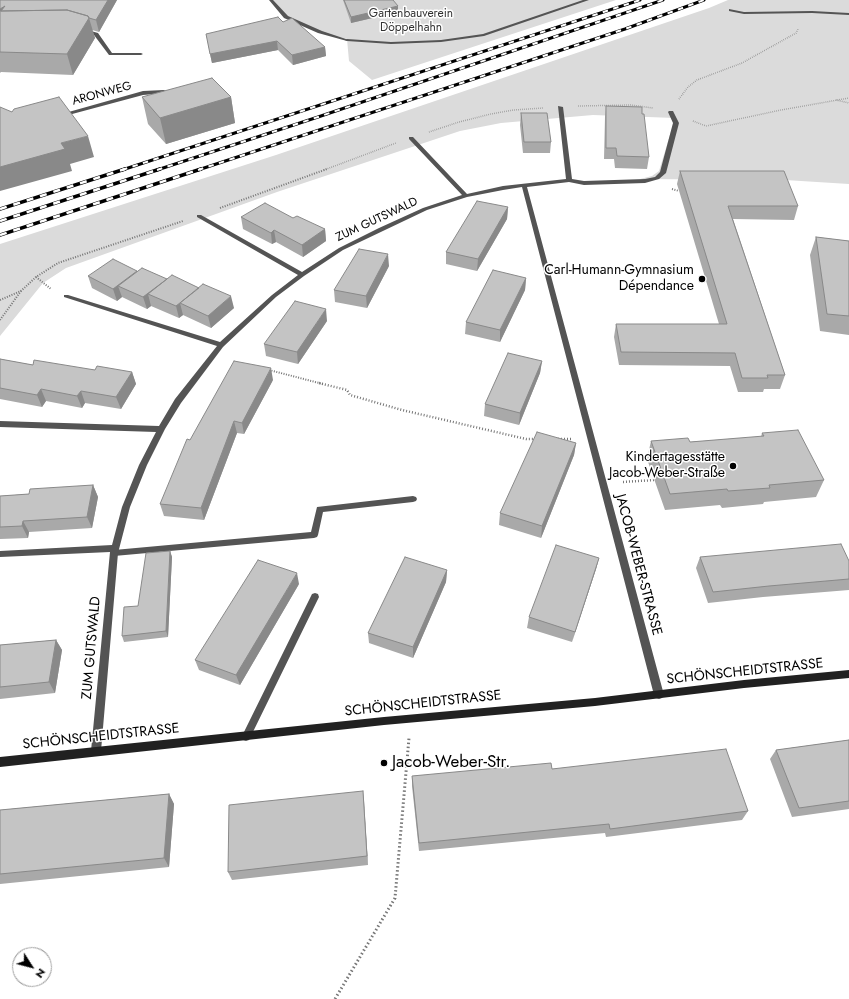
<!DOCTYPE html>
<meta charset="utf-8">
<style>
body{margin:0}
#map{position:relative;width:849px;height:999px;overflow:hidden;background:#fff;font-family:Jost,sans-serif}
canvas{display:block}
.north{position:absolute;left:12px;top:947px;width:40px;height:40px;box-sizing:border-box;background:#fff;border:1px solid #999;border-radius:50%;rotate:126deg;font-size:11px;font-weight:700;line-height:16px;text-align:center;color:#000}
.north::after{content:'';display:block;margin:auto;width:14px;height:18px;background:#000;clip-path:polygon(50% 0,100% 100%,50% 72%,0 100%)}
</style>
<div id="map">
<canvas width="849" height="999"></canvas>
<div class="north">N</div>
</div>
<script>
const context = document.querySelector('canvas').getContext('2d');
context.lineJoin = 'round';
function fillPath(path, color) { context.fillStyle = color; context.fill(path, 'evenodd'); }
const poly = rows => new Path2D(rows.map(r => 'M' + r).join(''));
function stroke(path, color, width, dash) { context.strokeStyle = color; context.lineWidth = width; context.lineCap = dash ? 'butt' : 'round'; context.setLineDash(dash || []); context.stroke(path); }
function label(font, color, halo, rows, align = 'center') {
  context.font = font + ' Jost,sans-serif'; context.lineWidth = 3; context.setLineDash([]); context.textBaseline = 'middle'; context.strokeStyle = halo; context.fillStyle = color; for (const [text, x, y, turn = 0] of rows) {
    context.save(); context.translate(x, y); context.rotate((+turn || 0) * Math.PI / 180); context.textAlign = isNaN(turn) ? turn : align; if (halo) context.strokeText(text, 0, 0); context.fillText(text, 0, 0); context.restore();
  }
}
fillPath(poly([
 [271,0,616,0,372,80,349,61,347,39,320,32,287,17],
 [728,0,849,0,849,184,785,180,640,179,652,176,659,171,676,115,675,118,593,115,501,123,460,131,277,192,66,268,43,283,0,336,0,244,276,155,709,8]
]), '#dbdbdb');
stroke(poly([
 [679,99,688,87,697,80,742,63,796,33,798,29],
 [836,100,849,103],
 [578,106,630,105,653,108],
 [693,121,706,126,781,110,849,98],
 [429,132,459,122,491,114,513,110,543,108],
 [324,170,396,143]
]), '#767676', 1.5, [0.5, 1.5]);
stroke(poly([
 [672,189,679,191],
 [220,208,327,169],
 [36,277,51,289],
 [0,300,21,291,36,277,58,263,183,221],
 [0,320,21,291],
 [269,370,323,384]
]), '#767676', 2, [1, 1.5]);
stroke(poly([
 [319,383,347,390,350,395,402,410,526,439,537,439],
 [558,439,571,439],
 [623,482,654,480]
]), '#767676', 2.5, [1, 2]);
stroke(poly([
 [335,999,395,898,409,738]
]), '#767676', 3, [1.5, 2.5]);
fillPath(poly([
 [583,0,589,0,484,36,441,42,391,44,347,41,345,40,347,39,391,42,441,40,483,34,583,0],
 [729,9,744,12,812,11,849,13,849,15,812,13,744,14,729,11,729,9],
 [84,29,98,33,112,53,141,53,143,54,141,55,109,55,94,35,82,31,82,30,84,29],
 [413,496,416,497,417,499,416,501,413,502,323,512,318,535,317,537,314,538,114,556,111,555,110,553,111,551,114,550,311,532,317,507,413,496],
 [315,593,318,594,319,597,249,740,246,741,243,740,241,737,243,734,312,594,315,593]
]), '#545454');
fillPath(poly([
 [269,0,273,0,288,16,322,31,349,40,347,41,318,33,284,18,269,0],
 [164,90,166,91,166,93,143,95,61,117,58,115,143,91,164,90],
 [558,106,563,107,572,179,584,181,645,179,655,177,660,172,673,123,668,112,669,111,673,111,679,123,666,173,659,179,645,183,584,185,569,182,527,187,664,695,662,698,659,699,656,698,654,695,522,187,503,190,467,197,427,210,343,250,304,276,276,297,223,347,181,403,165,429,147,465,130,507,118,553,101,751,99,754,96,756,93,754,91,751,110,552,0,557,0,551,112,545,122,507,139,465,156,432,0,427,0,421,159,426,175,399,217,346,64,297,64,295,68,295,220,342,272,295,298,275,197,217,197,215,201,215,302,272,339,248,379,228,423,208,462,195,409,139,409,137,413,137,467,194,503,186,566,179,558,106]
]), '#545454');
fillPath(poly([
 [849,670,849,678,744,688,595,706,384,725,0,767,0,757,384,717,595,698,744,680,849,670]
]), '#212121');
const railFar1 = poly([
 [122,170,640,0],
 [157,170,318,117,663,0],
 [198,170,625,29,704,0]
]);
const rail = poly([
 [0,209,125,169],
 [0,221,160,169],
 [0,235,201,169]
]);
stroke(railFar1, '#000', 3);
stroke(rail, '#000', 3.5);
stroke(railFar1, '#fff', 2, [5.5]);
stroke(rail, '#fff', 2.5, [7]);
fillPath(poly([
 [0,0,117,0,99,32,92,30,95,38,73,75,1,72,0,73],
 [343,0,393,0,398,12,351,23],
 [283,22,325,47,326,56,293,65,278,50,212,63,206,34],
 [142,97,231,97,235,123,166,144,148,124],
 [606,106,642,114,649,157,647,169,615,168,614,159,604,159,605,117],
 [521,113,551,142,550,153,523,153,520,125],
 [680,171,798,206,794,220,733,219,785,375,780,389,764,389,763,392,738,392,730,366,619,365,614,337,616,324,719,324,677,184],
 [508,207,507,219,477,271,446,264,446,252],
 [241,217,293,218,325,229,326,241,303,257,276,242,272,244,243,229],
 [816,237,849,241,849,335,820,331,810,255],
 [389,266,367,308,335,302,334,290],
 [137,271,234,308,211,328,183,315,179,318,151,306,147,309,122,297,117,301,92,288,88,276],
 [526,278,525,290,500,342,465,334,466,322],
 [327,321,298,364,266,356,264,344],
 [0,359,33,365,95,370,132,372,136,384,121,409,85,403,82,408,46,401,42,407,0,399],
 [542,361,540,373,519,425,484,416,485,404],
 [273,380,244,434,237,433,204,520,164,516,160,504,190,440],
 [762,433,824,480,816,497,764,502,763,504,722,508,720,505,665,510,647,459,651,441,690,442,761,437],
 [576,443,574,455,541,538,499,525,500,513],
 [93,485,98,497,92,528,29,532,28,538,0,539,0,496,29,494],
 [170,551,172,557,168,637,124,642,122,636,138,606],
 [700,557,849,561,849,590,763,597,708,603,696,568],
 [599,558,596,569,572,642,527,628,529,617],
 [447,570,446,582,413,658,369,643,368,633],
 [299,584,240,685,199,670,195,660],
 [56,640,62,650,55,693,0,699,0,645],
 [849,740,849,809,792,817,770,759,776,750],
 [552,769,748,811,742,820,606,837,605,833,419,851,412,786,412,776],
 [363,791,368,865,232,880,228,872],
 [169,794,174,804,169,867,0,884,0,810]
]), '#a9a9a9');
fillPath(poly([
 [108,0,117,0,99,32,96,20],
 [5,6,0,15,0,9],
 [398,6,398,12,351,23,351,17],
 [89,18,95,38,73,75,67,54],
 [277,41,278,50,212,63,210,54],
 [325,47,326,56,293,65,292,55],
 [231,97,235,123,166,144,160,118],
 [88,136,94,157,70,164,72,171,0,191,0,167,61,143],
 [508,207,507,219,477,271,478,259],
 [325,229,326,241,303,257,302,245],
 [274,230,276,242,272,244,271,233],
 [388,254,389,266,367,308,366,296],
 [137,271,118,286,122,297,117,301,113,289],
 [526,278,525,290,500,342,500,330],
 [167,279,148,294,151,306,147,309,143,297],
 [231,296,234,308,211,328,208,316],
 [180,303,183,315,179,318,176,306],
 [326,309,327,321,298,364,297,352],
 [542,361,540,373,519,425,520,413],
 [271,368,273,380,244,434,242,423],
 [132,372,136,384,121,409,116,397],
 [41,389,46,401,42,407,37,395],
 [81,391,85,403,82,408,77,396],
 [234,421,237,433,204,520,201,508],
 [576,443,574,455,541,538,542,526],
 [93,485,98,497,92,528,87,517],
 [23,521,29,532,28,538,22,526],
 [170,551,172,557,168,637,166,631],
 [599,558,596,569,572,642,575,632],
 [447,570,446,582,413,658,413,647],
 [297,573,299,584,240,685,236,675],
 [56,640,62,650,55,693,49,682],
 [363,791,364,801,368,865,367,856],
 [169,794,174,804,169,867,164,858]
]), '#898989');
const building = poly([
 [0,0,108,0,96,20,89,18,88,16,67,10,1,11,5,6,0,9,0,0],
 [344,0,393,0,398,6,351,17,344,0],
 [67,10,88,16,89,18,67,54,0,52,0,11,67,10],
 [278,17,283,22,292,18,325,47,292,55,277,41,210,54,206,34,278,17],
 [212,78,231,97,160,118,142,97,212,78],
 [59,97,88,136,61,143,65,149,0,167,0,107,12,112,14,109,59,97],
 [606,106,642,107,642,114,644,114,649,157,617,156,616,148,606,148,606,106],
 [521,113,547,113,551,142,524,142,521,113],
 [680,171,784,171,798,206,728,206,785,375,767,375,768,378,742,378,735,353,621,352,616,324,727,324,680,171],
 [477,201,508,207,478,259,446,252,477,201],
 [265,203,293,218,297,216,325,229,302,245,274,230,271,233,241,217,265,203],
 [816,237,849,241,849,316,827,314,816,237],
 [359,249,388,254,366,296,334,290,359,249],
 [113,259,137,271,113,289,88,276,113,259],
 [142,268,167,279,143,297,118,286,142,268],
 [493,270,526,278,500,330,466,322,493,270],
 [172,275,199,288,176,306,148,294,172,275],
 [203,284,231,296,208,316,180,303,203,284],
 [295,301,326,309,297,352,264,344,295,301],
 [508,353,542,361,520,413,485,404,508,353],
 [0,359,33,365,34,360,95,370,97,366,132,372,116,397,81,391,77,396,41,389,37,395,0,388,0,359],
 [234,361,271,368,242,423,234,421,201,508,160,504,187,439,190,440,234,361],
 [798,430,824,480,769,485,770,488,728,491,727,489,670,494,651,441,688,438,690,442,764,436,762,433,798,430],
 [537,432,576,443,542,526,500,513,537,432],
 [93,485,87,517,23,521,22,526,0,527,0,496,29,494,30,489,93,485],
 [841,544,849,561,849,579,769,586,713,592,700,557,841,544],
 [556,545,599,558,575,632,529,617,556,545],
 [170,551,166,631,122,636,124,607,138,606,146,553,170,551],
 [405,557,447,570,413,647,368,633,405,557],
 [258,560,297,573,236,675,195,660,258,560],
 [56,640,49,682,0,687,0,645,56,640],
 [849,740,849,801,799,808,776,750,849,740],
 [726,749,748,811,610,829,609,824,419,843,412,776,551,763,552,769,726,749],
 [363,791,367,856,228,872,229,805,363,791],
 [169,794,164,858,0,874,0,810,169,794]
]);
fillPath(building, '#c4c4c4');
stroke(building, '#898989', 1);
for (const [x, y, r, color] of [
 [702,279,4,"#000"],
 [733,466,4,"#000"],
 [384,763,4,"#000"]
]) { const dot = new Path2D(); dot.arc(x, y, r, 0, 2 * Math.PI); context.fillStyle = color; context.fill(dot); stroke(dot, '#fff', 1.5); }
label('12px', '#323232', '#fff', [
 ["Gartenbauverein",411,14],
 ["Döppelhahn",411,28]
]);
label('12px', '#000', '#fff', [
 ["ARONWEG",102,94,-15],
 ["ZUM GUTSWALD",377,220,-25]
]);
label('14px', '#000', '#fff', [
 ["Carl-Humann-Gymnasium",694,271],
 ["Dépendance",694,287],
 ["Kindertagesstätte",725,458],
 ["Jacob-Weber-Straße",725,474]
], 'right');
label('14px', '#000', '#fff', [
 ["JACOB-WEBER-STRASSE",638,565,75],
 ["ZUM GUTSWALD",92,648,-85],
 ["SCHÖNSCHEIDTSTRASSE",745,672,-6],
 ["SCHÖNSCHEIDTSTRASSE",423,704,-6],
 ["SCHÖNSCHEIDTSTRASSE",101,737,-6]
]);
label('17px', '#000', '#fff', [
 ["Jacob-Weber-Str.",392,763]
], 'left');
</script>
